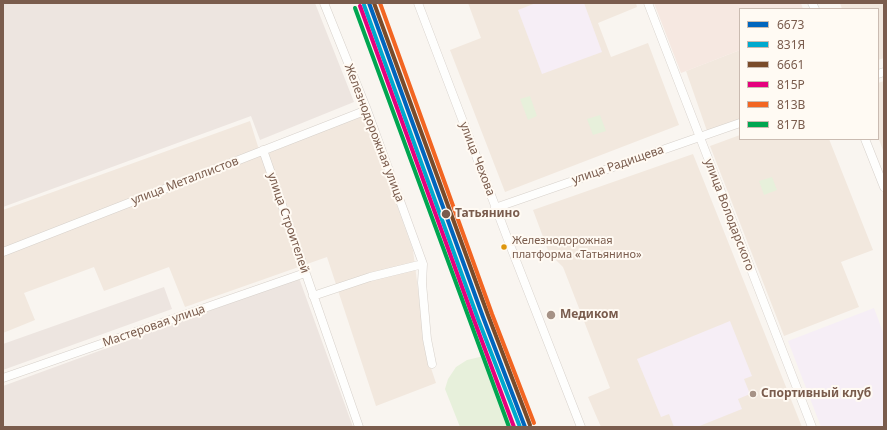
<!DOCTYPE html>
<meta charset="utf-8">
<style>
body{margin:0}
#map{position:relative;width:887px;height:430px;overflow:hidden;background:#f9f5f0;font-family:"Noto Sans",sans-serif}
canvas{display:block}
.frame{position:absolute;inset:0;border:4px solid #7a5c4d;pointer-events:none}
.legend{position:absolute;left:739px;top:8px;width:140px;height:132px;box-sizing:border-box;background:#fffaf3;border:1px solid #cabbb1;margin:0;padding:5px 7px;list-style:none;font-size:12px;color:#7a5c4d}
.legend li{display:flex;align-items:center;gap:8px;height:20px}
.legend b{width:20px;border:1px solid #cabbb1}
</style>
<div id="map">
<canvas width="887" height="430"></canvas>
<div class="frame"></div>
<ul class="legend">
<li><b style="height:5px;background:#0065bd"></b>6673</li>
<li><b style="height:5px;background:#00a9ce"></b>831Я</li>
<li><b style="height:5px;background:#7a4b2a"></b>6661</li>
<li><b style="height:5px;background:#e5007d"></b>815Р</li>
<li><b style="height:5px;background:#f26522"></b>813В</li>
<li><b style="height:5px;background:#00a651"></b>817В</li>
</ul>
</div>
<script>
const context = document.querySelector('canvas').getContext('2d');
context.lineJoin = 'round';
function fillPath(path, color) { context.fillStyle = color; context.fill(path, 'evenodd'); }
const poly = rows => new Path2D(rows.map(r => 'M' + r).join(''));
function stroke(path, color, width, dash) { context.strokeStyle = color; context.lineWidth = width; context.lineCap = dash ? 'butt' : 'round'; context.setLineDash(dash || []); context.stroke(path); }
function label(font, color, halo, rows, align = 'center') {
  context.font = font + ' "Noto Sans",sans-serif'; context.lineWidth = 4; context.setLineDash([]); context.textBaseline = 'middle'; context.strokeStyle = halo; context.fillStyle = color; for (const [text, x, y, turn = 0] of rows) {
    context.save(); context.translate(x, y); context.rotate((+turn || 0) * Math.PI / 180); context.textAlign = isNaN(turn) ? turn : align; if (halo) context.strokeText(text, 0, 0); context.fillText(text, 0, 0); context.restore();
  }
}
fillPath(poly([
 [468,3,636,3,637,7,598,23,611,57,648,43,679,125,505,192,450,50,481,38],
 [840,3,884,3,884,58,878,60,878,9,842,9],
 [740,50,740,120,707,131,686,71],
 [884,81,884,153,878,137,878,83],
 [364,114,413,250,426,353,436,383,376,406,327,257,185,307,169,267,104,291,94,267,24,293,35,320,3,333,3,210,250,121,261,156],
 [740,135,740,139,829,139,873,250,841,262,859,307,784,336,710,146],
 [693,154,802,427,601,427,588,397,610,388,563,267,549,253,533,210]
]), '#f2e8de');
fillPath(poly([
 [654,3,801,3,803,9,740,9,740,50,681,73]
]), '#f6e8e1');
fillPath(poly([
 [3,3,315,3,354,102,260,140,251,116,3,207],
 [299,278,353,427,3,427,3,386],
 [164,287,172,309,3,370,3,344]
]), '#ede5e0');
fillPath(poly([
 [536,3,584,3,602,52,542,74,518,10],
 [874,308,884,335,884,427,821,427,788,341],
 [730,321,752,376,744,379,750,394,738,399,742,409,697,427,674,427,669,414,661,417,637,359]
]), '#f6eef6');
fillPath(poly([
 [530,96,537,116,528,120,520,99],
 [600,115,606,131,593,135,587,119],
 [772,177,777,190,764,195,759,181],
 [488,355,514,427,460,427,445,389,448,379,456,367,467,360]
]), '#e7f0db');
const minor = poly([
 [324,3,367,110,423,264,422,283,427,339,432,364],
 [418,3,510,245,581,427],
 [648,3,812,427],
 [812,3,815,9],
 [878,74,884,72],
 [865,139,884,187],
 [263,150,359,427],
 [495,208,740,123],
 [3,252,367,110],
 [313,296,370,277,423,264],
 [3,378,305,273]
]);
stroke(minor, '#d7d1cb', 9);
stroke(minor, '#fefefd', 8);
stroke(poly([
 [369,3,483,317,525,427]
]), '#0065bd', 4);
stroke(poly([
 [364,5,478,319,520,427]
]), '#00a9ce', 4);
stroke(poly([
 [374,3,488,315,530,425]
]), '#7a4b2a', 4);
stroke(poly([
 [360,6,474,320,514,427]
]), '#e5007d', 4);
stroke(poly([
 [380,3,492,314,534,423]
]), '#f26522', 4);
stroke(poly([
 [355,8,509,427]
]), '#00a651', 4);
for (const [x, y, r, color] of [
 [446,214,5,"#7a5c4d"],
 [504,247,3.5,"#de970f"],
 [551,315,5,"#a69286"],
 [753,394,4,"#a69286"]
]) { const dot = new Path2D(); dot.arc(x, y, r, 0, 2 * Math.PI); context.fillStyle = color; context.fill(dot); stroke(dot, '#fffaf3', 1.5); }
label('11px', '#7a5c4d', '#fffaf3', [
 ["Железнодорожная",512,241],
 ["платформа «Татьянино»",512,255]
], 'left');
label('12px', '#7a5c4d', '#fffaf3', [
 ["Железнодорожная улица",374,133,69],
 ["улица Чехова",477,159,69],
 ["улица Радищева",618,165,-19],
 ["улица Металлистов",185,181,-21],
 ["улица Володарского",729,215,69],
 ["улица Строителей",288,223,71],
 ["Мастеровая улица",154,326,-19]
]);
label('bold 12px', '#7a5c4d', '#fffaf3', [
 ["Татьянино",455,214]
], 'left');
label('bold 12px', '#7a5c4d', '#fffaf3', [
 ["Медиком",560,315],
 ["Спортивный клуб",761,394]
], 'left');
</script>
